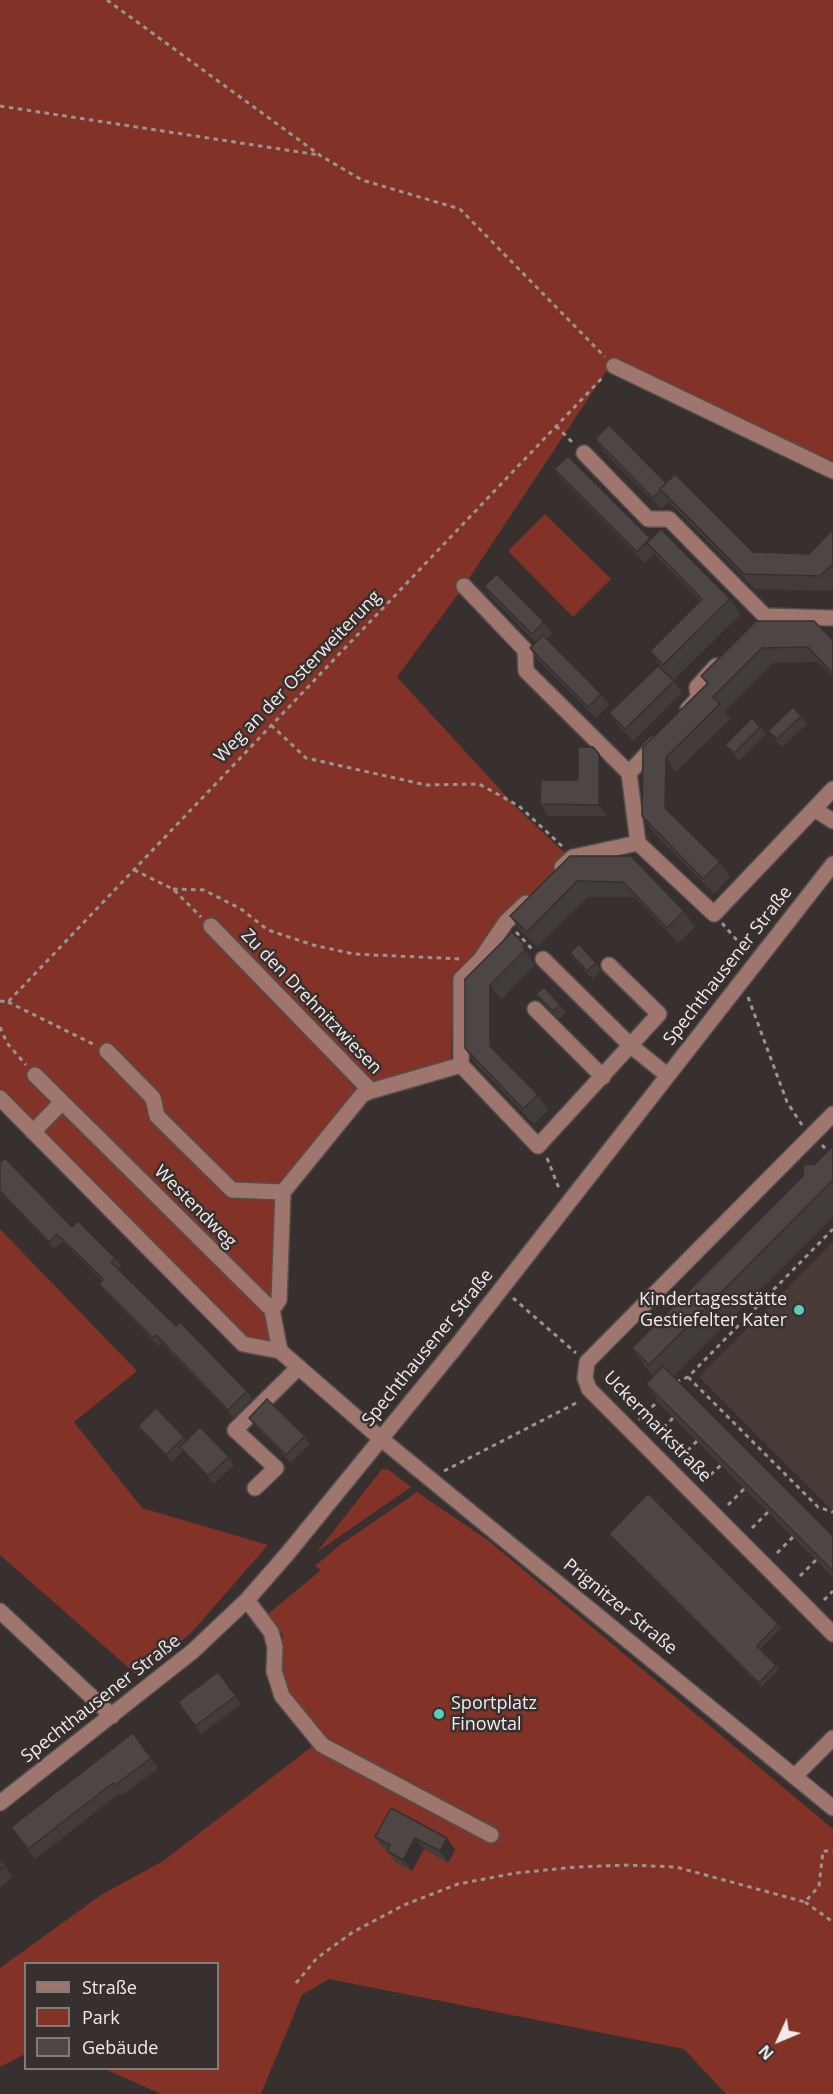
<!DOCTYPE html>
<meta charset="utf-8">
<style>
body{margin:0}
#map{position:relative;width:833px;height:2094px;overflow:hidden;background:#37302f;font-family:"Open Sans",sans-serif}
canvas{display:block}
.legend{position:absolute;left:24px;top:1962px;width:195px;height:108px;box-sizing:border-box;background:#37302f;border:2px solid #817b7a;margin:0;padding:8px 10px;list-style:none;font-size:18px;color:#efebea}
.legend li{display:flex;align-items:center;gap:12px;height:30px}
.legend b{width:30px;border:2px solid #817b7a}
.north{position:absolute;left:749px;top:2010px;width:60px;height:60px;-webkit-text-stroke:4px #37302f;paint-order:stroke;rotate:226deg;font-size:16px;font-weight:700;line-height:24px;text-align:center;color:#efebea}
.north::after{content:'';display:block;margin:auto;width:21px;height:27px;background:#efebea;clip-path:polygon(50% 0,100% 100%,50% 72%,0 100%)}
</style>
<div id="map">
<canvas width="833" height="2094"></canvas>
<ul class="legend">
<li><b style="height:8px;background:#9e766e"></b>Straße</li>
<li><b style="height:16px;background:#823226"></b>Park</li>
<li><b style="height:16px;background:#4d4644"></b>Gebäude</li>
</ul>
<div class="north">N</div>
</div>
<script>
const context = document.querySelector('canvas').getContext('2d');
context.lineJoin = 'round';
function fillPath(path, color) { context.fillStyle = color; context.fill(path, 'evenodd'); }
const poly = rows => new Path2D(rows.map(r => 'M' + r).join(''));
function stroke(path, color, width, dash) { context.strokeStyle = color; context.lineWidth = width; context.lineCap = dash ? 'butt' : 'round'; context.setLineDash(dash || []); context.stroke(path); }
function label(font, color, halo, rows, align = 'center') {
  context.font = font + ' "Open Sans",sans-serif'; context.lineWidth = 5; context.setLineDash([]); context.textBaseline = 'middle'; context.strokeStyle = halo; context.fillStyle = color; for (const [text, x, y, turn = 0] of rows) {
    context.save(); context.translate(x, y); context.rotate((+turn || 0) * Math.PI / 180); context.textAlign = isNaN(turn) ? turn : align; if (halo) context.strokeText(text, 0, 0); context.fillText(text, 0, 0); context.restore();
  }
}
fillPath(poly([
 [833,1242,833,1511,699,1377]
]), '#483b38');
fillPath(poly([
 [0,0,833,0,833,461,613,361,464,586,397,677,518,809,569,857,504,921,453,976,451,1059,362,1095,283,1192,280,1351,243,1344,0,1098],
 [545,514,611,579,573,617,508,551],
 [0,1229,137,1371,74,1422,142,1508,268,1545,190,1634,137,1675,0,1555],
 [382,1469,389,1470,411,1487,317,1552],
 [417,1492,489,1541,833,1829,833,2094,726,2094,684,2049,329,1979,302,1995,261,2094,161,2094,105,2069,218,2068,218,1964,26,1964,25,2054,0,2067,0,1968,101,1895,163,1861,322,1739,294,1707,278,1661,283,1635,268,1614,321,1570,315,1566,340,1545]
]), '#823226');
const minor = poly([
 [614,366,833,471],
 [584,453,648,519,669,519,765,616,833,618],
 [464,586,525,650,526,671,629,773,638,843,714,914,814,809,833,821],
 [688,709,698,698,697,687,716,666],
 [629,773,656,744],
 [814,809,833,789],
 [562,867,573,857,638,843],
 [211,926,371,1091,461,1065,538,1146,659,1014,609,965],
 [543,959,631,1046,667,1075],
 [535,1009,603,1077],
 [107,1051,153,1098,157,1116,232,1190,283,1192],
 [461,1065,461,979,481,959,506,922,526,903],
 [35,1075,272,1310,280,1351],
 [0,1098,243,1344,280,1351,380,1438,833,1808],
 [833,1114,587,1362,585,1378,589,1389,833,1634],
 [33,1132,62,1102],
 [272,1310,279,1300,283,1192,362,1095,371,1091],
 [255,1488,276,1468,235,1430,299,1367],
 [247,1600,271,1632,275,1647,274,1671,282,1696,322,1745,491,1835],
 [0,1611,112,1716],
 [795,1776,833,1738],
 [0,1803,193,1651,247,1600,288,1553,459,1343,833,864]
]);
stroke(minor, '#544e4d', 18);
stroke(poly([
 [107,0,321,156,362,180,460,209,605,357],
 [0,106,319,155],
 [556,426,574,444],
 [271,725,306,758,426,785,479,784,519,806,563,847],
 [134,870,173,889,201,917],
 [173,889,204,890,241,909,268,930,313,945,354,954,461,959],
 [722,923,747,952],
 [516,932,532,949],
 [748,997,787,1102,802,1125],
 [0,1001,8,1002,603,377],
 [8,1002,95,1045],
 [0,1027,7,1043,26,1065],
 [822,1145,833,1157],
 [547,1158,560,1191],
 [513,1298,576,1353],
 [688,1377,818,1507,833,1512],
 [676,1382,688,1377,833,1229],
 [639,1420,660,1399],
 [657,1434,673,1418],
 [681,1457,697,1441],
 [444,1471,580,1401],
 [704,1481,721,1465],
 [728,1505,744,1489],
 [752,1528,768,1512],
 [777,1553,793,1537],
 [800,1576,816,1560],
 [824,1600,833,1591],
 [805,1902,833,1922],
 [296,1983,317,1958,353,1932,404,1905,458,1884,516,1873,576,1867,628,1865,676,1867,805,1902,819,1886,823,1851,833,1851]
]), '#9a9493', 3, [4.5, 4.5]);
stroke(minor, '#9e766e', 15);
fillPath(poly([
 [595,439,666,483,753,552,809,554,833,529,833,589,831,591,755,589,669,502,661,509,603,451],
 [568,456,651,539,730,599,741,614,674,680,661,667,650,651,700,601,658,558,654,554,645,563,562,480,554,469],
 [484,586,544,622,552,633,547,639,601,694,609,705,596,718,538,660,530,648,536,642,492,598],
 [756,621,833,640,833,678,818,662,773,663,725,711,730,719,676,772,676,818,720,862,730,877,714,894,653,832,642,816,643,747,707,684,701,676],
 [674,681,682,693,633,741,618,725,609,713],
 [801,716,807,724,782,747,774,738,768,731],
 [760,727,766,734,739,761,731,752,725,745],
 [599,754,607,765,607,816,548,816,540,804,578,780],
 [570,856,684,911,695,927,678,943,634,897,588,897,537,947,521,931,510,916],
 [512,932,534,958,535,965,501,1000,501,1057,538,1095,548,1110,534,1124,476,1064,465,1048,465,979],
 [570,953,596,963,601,970,593,979,575,961],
 [536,994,560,1005,566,1013,559,1019,542,1002],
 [833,1146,833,1217,673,1377,833,1536,833,1577,661,1405,646,1384,654,1376,647,1369,632,1348],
 [0,1163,72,1227,115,1258,121,1266,118,1269,176,1326,247,1391,252,1399,234,1418,161,1343,158,1346,104,1291,99,1284,102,1281,63,1242,54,1249,0,1193],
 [249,1418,305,1436,310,1444,291,1463,255,1426],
 [138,1426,184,1437,186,1441,229,1457,234,1465,214,1484,183,1451,172,1462,143,1433],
 [609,1534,778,1624,781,1628,760,1649,779,1669,761,1687,612,1538],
 [218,1672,241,1704,201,1734,178,1702],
 [133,1733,158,1768,122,1795,120,1793,35,1859,11,1827],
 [375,1837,447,1838,455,1850,448,1863,424,1849,412,1871,395,1862,387,1850,383,1848],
 [0,1859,13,1877,0,1888]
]), '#423c3a');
fillPath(poly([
 [599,754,607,765,607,816,599,805],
 [666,757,676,772,676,823,665,808],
 [523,943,534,958,535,965,525,950],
 [490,985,501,1000,501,1061,490,1046],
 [415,1838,424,1849,412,1871,403,1860],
 [447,1838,455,1850,448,1863,440,1851]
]), '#363130');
const building = poly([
 [609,425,666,483,660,489,661,490,653,498,595,439,609,425],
 [568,456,650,538,637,552,554,469,568,456],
 [675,474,753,552,809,554,833,529,833,564,820,576,744,574,660,489,675,474],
 [661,529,730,599,663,665,650,651,702,599,647,543,661,529],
 [497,574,544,622,532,634,484,586,497,574],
 [756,621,814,621,833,640,833,674,808,647,762,648,713,697,720,704,666,757,665,808,720,862,703,879,642,816,643,747,708,683,701,676,756,621],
 [543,635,601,694,588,707,530,648,543,635],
 [658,666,674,681,625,729,609,713,658,666],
 [793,707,801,716,777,739,768,731,793,707],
 [752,718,760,727,734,753,725,745,752,718],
 [578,747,593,747,599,754,599,805,540,804,541,780,578,780,578,747],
 [570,856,631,856,684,911,667,928,623,882,577,881,527,932,510,916,570,856],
 [512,932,523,943,525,950,490,985,490,1046,538,1095,523,1109,465,1048,465,979,512,932],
 [579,944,596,963,587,971,570,953,579,944],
 [544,987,560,1005,553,1011,536,994,544,987],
 [833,1146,833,1180,649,1365,632,1348,803,1176,804,1164,814,1165,833,1146],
 [5,1158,72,1227,78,1221,115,1258,111,1262,125,1276,176,1326,180,1322,247,1391,228,1410,156,1335,153,1338,99,1284,103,1279,57,1234,49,1242,0,1191,0,1163,5,1158],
 [663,1366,833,1536,833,1571,646,1384,663,1366],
 [267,1399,305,1436,286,1455,249,1418,267,1399],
 [156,1408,184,1437,166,1455,138,1426,156,1408],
 [200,1427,229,1457,208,1476,180,1447,200,1427],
 [648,1493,778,1624,757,1646,776,1665,759,1683,609,1534,648,1493],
 [218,1672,236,1696,195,1726,178,1702,218,1672],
 [133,1733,151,1758,115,1785,113,1783,28,1849,11,1827,133,1733],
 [391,1808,447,1838,440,1851,415,1838,403,1860,387,1851,390,1845,375,1837,391,1808],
 [0,1859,5,1866,0,1870,0,1859]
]);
fillPath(building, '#4d4644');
stroke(building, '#363130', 1.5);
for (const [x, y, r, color] of [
 [799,1310,6,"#5bcebc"],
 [439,1714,6,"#5bcebc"]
]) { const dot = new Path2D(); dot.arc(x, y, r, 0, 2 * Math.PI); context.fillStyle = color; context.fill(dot); stroke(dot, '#37302f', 2); }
label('18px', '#efebea', '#37302f', [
 ["Weg an der Osterweiterung",298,677,-46],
 ["Spechthausener Straße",728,966,-52],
 ["Zu den Drehnitzwiesen",311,1002,46],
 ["Westendweg",195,1207,45],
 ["Spechthausener Straße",428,1348,-51],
 ["Uckermarkstraße",657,1427,46],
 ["Prignitzer Straße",620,1607,39],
 ["Spechthausener Straße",101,1699,-38]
]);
label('18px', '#efebea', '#37302f', [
 ["Kindertagesstätte",787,1300],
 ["Gestiefelter Kater",787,1321],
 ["Sportplatz",451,1704,"left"],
 ["Finowtal",451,1725,"left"]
], 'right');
</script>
